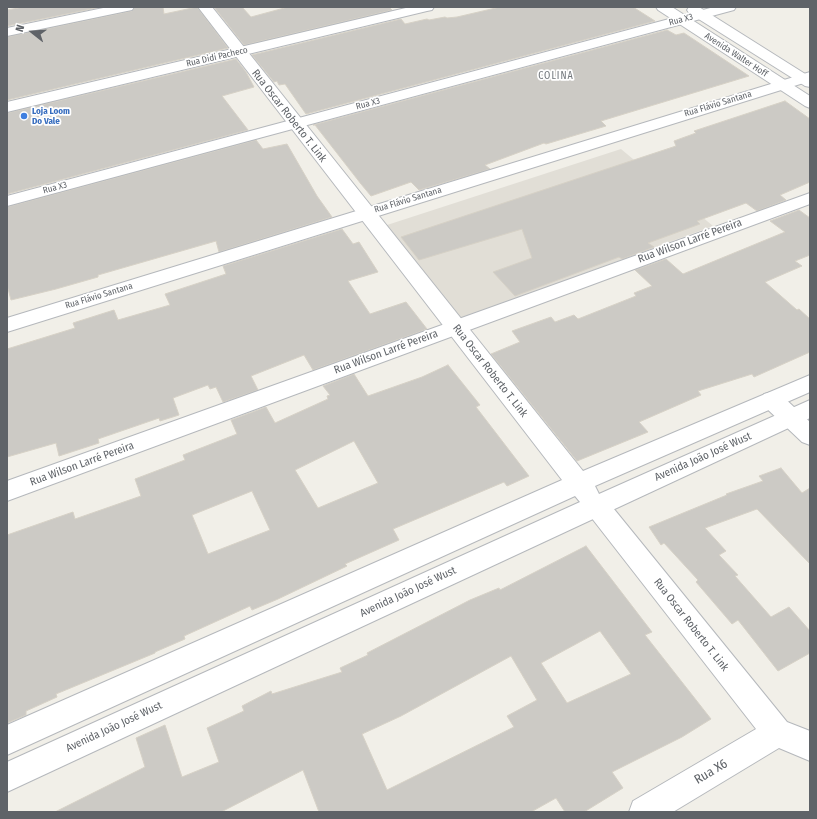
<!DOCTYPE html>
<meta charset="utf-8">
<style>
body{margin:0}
#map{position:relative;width:817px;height:819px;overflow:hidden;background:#f1efe8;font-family:"Fira Sans Condensed",sans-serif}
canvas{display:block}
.frame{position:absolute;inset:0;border:8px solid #5f6368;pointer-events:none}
.north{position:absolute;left:12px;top:12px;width:40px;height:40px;-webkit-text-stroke:3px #fff;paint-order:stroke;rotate:287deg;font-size:11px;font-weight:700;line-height:16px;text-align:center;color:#5f6368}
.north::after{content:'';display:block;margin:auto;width:14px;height:18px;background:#5f6368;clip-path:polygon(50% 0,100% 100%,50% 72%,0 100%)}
</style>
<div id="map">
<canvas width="817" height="819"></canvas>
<div class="frame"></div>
<div class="north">N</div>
</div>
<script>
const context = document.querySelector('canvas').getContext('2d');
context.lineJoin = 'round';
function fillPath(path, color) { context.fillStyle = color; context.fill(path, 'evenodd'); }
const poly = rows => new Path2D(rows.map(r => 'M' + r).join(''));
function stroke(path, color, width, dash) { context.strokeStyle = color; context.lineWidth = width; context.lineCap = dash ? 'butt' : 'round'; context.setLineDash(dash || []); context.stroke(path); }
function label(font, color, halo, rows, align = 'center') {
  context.font = font + ' "Fira Sans Condensed",sans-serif'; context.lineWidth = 3.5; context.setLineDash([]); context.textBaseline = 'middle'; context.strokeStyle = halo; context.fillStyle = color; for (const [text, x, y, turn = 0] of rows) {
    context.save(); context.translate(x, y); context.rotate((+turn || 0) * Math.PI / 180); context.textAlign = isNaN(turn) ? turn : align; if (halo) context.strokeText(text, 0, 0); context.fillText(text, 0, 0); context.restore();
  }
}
fillPath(poly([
 [621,149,713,226,458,320,384,226]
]), '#e1ded6');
const building = poly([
 [24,7,101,7,7,26,7,10,24,7],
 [135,7,163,7,164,14,197,7,228,48,7,100,7,37,132,11,135,7],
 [214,7,242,7,251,17,288,7,389,7,392,10,244,45,214,7],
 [500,7,633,7,655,21,306,114,285,84,279,85,277,81,274,82,252,55,401,19,405,24,427,19,429,20,445,17,447,18,457,17,500,7],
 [667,30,676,35,684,33,749,76,601,121,606,126,546,144,544,143,485,165,490,169,419,190,411,182,371,196,361,184,315,125,313,125,667,30],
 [236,59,246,72,254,87,222,96,248,130,7,194,7,113,236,59],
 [785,101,810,119,810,182,780,195,786,200,757,211,746,203,697,221,700,224,648,243,654,247,622,259,619,257,515,296,493,272,532,258,522,229,419,260,401,237,676,146,674,141,696,133,694,131,785,101],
 [256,140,263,149,287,144,317,196,332,217,219,252,216,241,98,275,98,277,56,289,11,300,7,285,7,207,256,140],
 [799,210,810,218,810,255,795,261,802,266,765,282,797,310,799,309,810,319,810,352,754,377,752,374,698,391,701,395,639,422,648,432,577,461,491,354,520,342,512,331,551,317,555,322,574,315,578,319,636,296,634,293,652,286,635,270,666,259,683,274,785,232,770,221,799,210],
 [342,229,353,244,359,242,378,272,348,281,370,314,406,302,427,329,313,370,304,355,251,376,258,390,223,402,216,387,210,389,208,385,173,398,179,415,160,421,159,418,98,439,99,443,59,456,56,443,7,457,7,349,75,328,73,323,114,310,118,320,170,305,165,294,226,274,223,266,342,229],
 [448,365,480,405,476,407,529,476,507,486,504,482,393,529,399,540,345,564,347,566,278,599,252,610,250,606,184,636,185,639,155,652,155,653,56,694,57,697,26,711,26,715,7,723,7,535,73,512,75,519,141,496,135,479,185,460,183,455,237,434,231,420,266,407,275,423,328,399,327,396,330,395,323,386,354,374,368,396,422,377,448,365],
 [354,441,378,483,318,508,295,470,354,441],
 [252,491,270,530,208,554,192,515,252,491],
 [781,468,802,493,810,488,810,564,757,509,705,528,726,551,719,555,738,575,735,576,771,617,789,607,810,631,810,653,778,671,738,620,732,624,696,582,698,580,664,543,661,545,649,527,727,495,726,494,763,481,759,476,781,468],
 [586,546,652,632,645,635,711,719,682,737,612,772,623,788,584,812,565,812,556,798,531,812,319,812,303,770,221,812,55,812,145,767,136,738,165,725,182,777,219,762,207,728,244,711,242,706,271,691,272,694,342,672,340,668,368,655,367,653,470,600,499,588,500,590,586,546],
 [600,631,631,674,567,703,541,663,600,631],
 [511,656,537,700,507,716,514,727,387,790,362,734,401,716,511,656]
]);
fillPath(building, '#cccac5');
stroke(building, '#d6d1c6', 1);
const minor = poly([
 [108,7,134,7,132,10,127,11,7,36,7,28,108,7],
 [410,7,434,7,432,10,427,11,7,112,7,102,410,7],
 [714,7,736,7,734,10,7,206,7,196,714,7],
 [810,72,810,81,7,332,7,318,810,72],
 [810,193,810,204,7,501,7,481,810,193],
 [772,392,780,394,810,422,810,445,802,442,764,406,761,400,764,394,772,392],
 [596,495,605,498,787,722,810,731,810,761,779,748,673,812,629,812,633,801,756,729,587,512,584,505,587,498,596,495]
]);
const tertiary = poly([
 [198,7,212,7,583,471,810,375,810,392,595,486,599,494,810,400,810,418,7,792,7,762,580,502,575,496,7,755,7,725,562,480,198,7],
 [656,7,672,7,810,96,810,108,805,106,658,10,656,7],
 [689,7,699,7,810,77,810,87,805,86,689,13,687,10,689,7]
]);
stroke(minor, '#b5b8bc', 2);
stroke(tertiary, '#b5b8bc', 2);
fillPath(minor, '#fff');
fillPath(tertiary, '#fff');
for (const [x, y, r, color] of [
 [24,116,4,"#3f7fe0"]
]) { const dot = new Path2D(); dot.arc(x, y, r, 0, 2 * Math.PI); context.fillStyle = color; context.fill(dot); stroke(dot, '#fff', 1.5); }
label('9px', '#5f6368', '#fff', [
 ["Rua X3",681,20,-15],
 ["Avenida Walter Hoff",736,55,33],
 ["Rua Didi Pacheco",217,57,-13],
 ["Rua X3",368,104,-15],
 ["Rua Flávio Santana",718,104,-17],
 ["Rua X3",55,188,-15],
 ["Rua Flávio Santana",408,200,-17],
 ["Rua Flávio Santana",99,296,-17]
]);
label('bold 9px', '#366cbe', '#fff', [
 ["Loja Loom",32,111],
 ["Do Vale",32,121]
], 'left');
context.letterSpacing = '1px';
label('10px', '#70757a', '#fff', [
 ["COLINA",556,76]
]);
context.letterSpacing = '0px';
label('11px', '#5f6368', '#fff', [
 ["Rua Oscar Roberto T. Link",289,116,52],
 ["Rua Wilson Larré Pereira",690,241,-20],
 ["Rua Wilson Larré Pereira",386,352,-20],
 ["Rua Oscar Roberto T. Link",490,371,52],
 ["Avenida João José Wust",703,457,-24],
 ["Rua Wilson Larré Pereira",82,464,-20],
 ["Avenida João José Wust",408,592,-25],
 ["Rua Oscar Roberto T. Link",691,625,52],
 ["Avenida João José Wust",114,727,-25]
]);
label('13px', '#5f6368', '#fff', [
 ["Rua X6",711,772,-31]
]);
</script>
